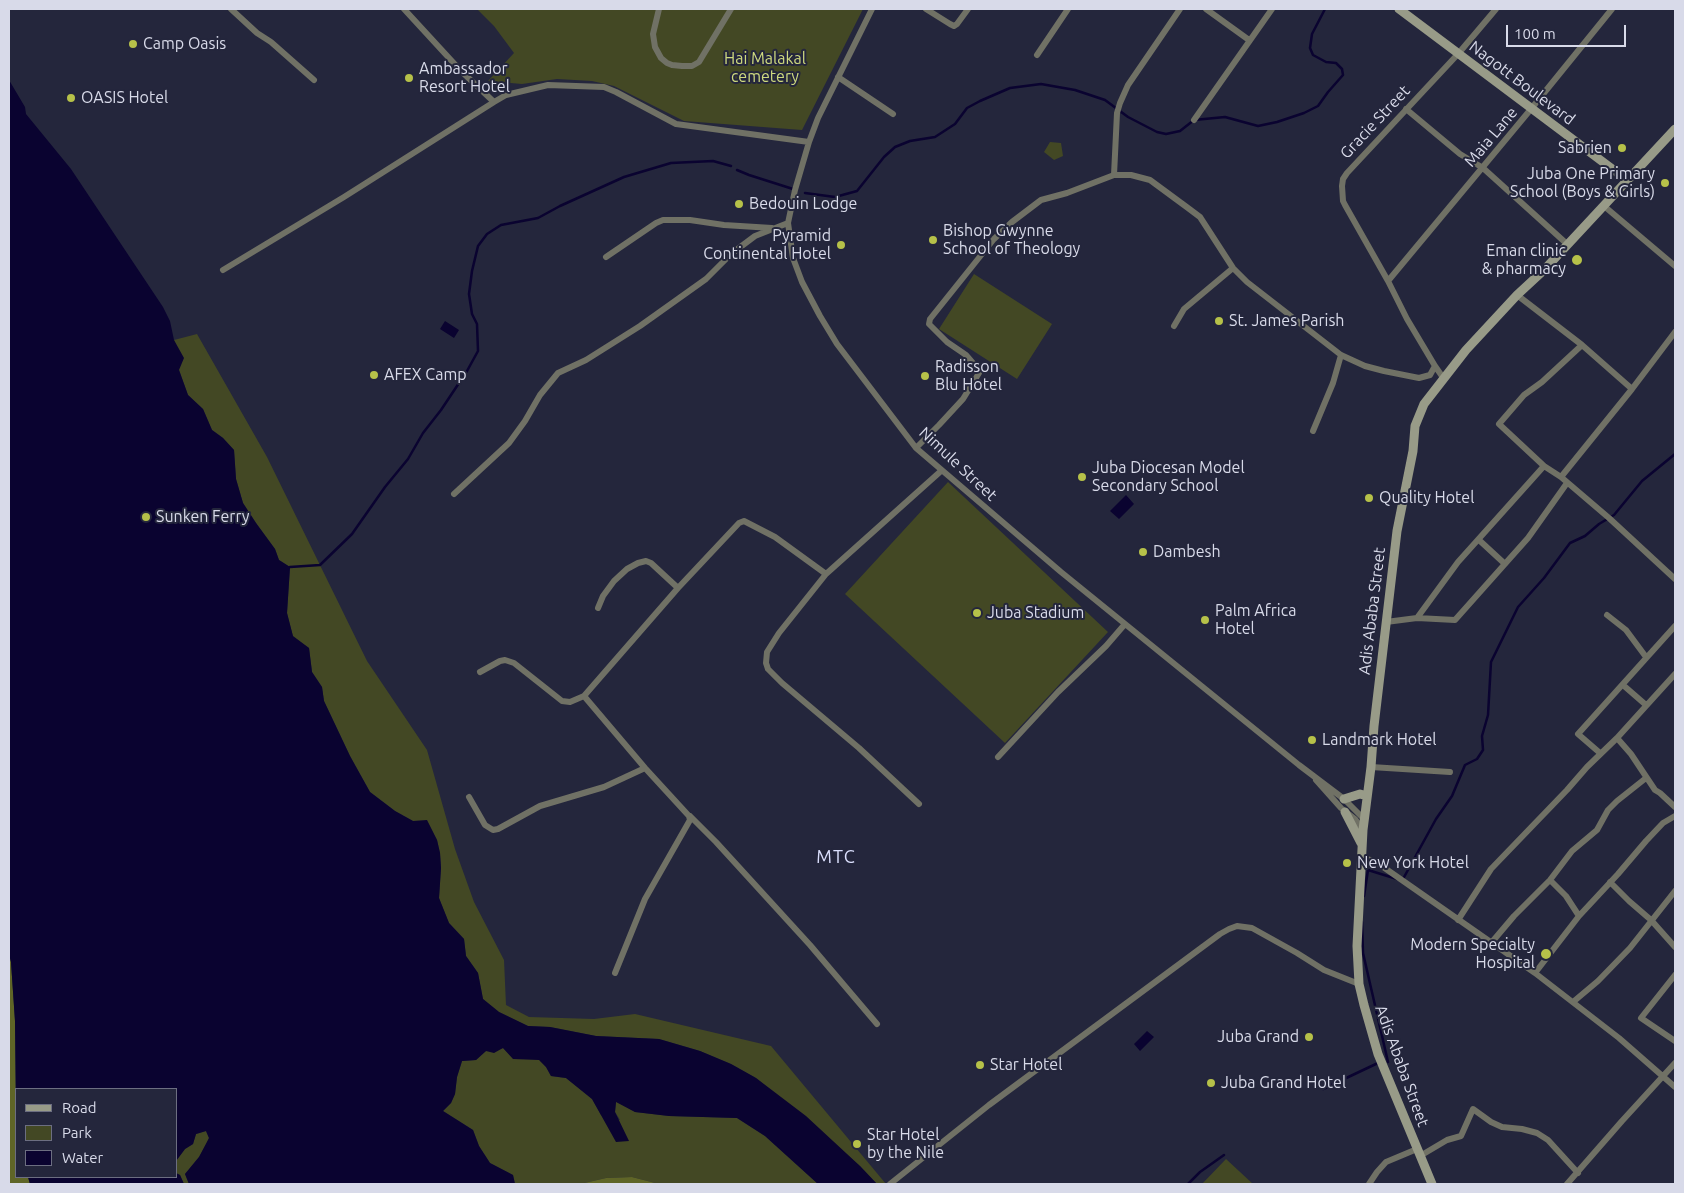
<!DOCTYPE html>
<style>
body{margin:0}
#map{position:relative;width:1684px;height:1193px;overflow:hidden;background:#24263c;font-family:Ubuntu,sans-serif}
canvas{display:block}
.frame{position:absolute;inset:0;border:10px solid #d8dae9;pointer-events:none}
.legend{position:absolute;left:15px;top:1088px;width:162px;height:90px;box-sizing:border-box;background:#24263c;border:1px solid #6c6e81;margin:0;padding:6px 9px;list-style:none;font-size:15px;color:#d8dae9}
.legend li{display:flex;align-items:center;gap:10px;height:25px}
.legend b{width:25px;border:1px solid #6c6e81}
.scale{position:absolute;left:1506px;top:25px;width:120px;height:22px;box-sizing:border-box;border:2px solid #d8dae9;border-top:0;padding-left:6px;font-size:15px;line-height:18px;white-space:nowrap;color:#d8dae9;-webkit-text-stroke:4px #24263c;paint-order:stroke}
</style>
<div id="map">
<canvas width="1684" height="1193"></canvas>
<div class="frame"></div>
<ul class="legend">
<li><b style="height:6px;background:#989b88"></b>Road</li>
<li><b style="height:14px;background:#434824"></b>Park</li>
<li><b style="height:14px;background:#0a0330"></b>Water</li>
</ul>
<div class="scale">100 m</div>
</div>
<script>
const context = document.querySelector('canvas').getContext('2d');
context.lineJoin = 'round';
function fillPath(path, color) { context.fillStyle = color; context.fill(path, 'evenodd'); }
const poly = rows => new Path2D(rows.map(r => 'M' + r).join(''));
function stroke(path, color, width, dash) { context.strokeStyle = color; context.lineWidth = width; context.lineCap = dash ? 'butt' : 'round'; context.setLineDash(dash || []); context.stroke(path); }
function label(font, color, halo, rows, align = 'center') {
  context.font = font + ' Ubuntu,sans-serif'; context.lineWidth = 4; context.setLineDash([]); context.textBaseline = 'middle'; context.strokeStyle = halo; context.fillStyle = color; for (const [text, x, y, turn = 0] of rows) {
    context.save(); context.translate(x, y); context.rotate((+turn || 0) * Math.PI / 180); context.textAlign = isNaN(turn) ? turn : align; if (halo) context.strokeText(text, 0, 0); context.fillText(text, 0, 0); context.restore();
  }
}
fillPath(poly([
 [477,9,863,9,802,130,684,121,614,86,592,81,557,79,522,84,488,81,514,53,494,26],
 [1050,142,1061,143,1063,156,1054,160,1044,152],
 [974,274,1052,324,1017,379,939,329],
 [197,334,267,457,367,661,427,750,455,849,474,902,504,960,506,1005,529,1017,594,1019,635,1014,771,1046,886,1184,877,1184,860,1166,756,1078,731,1064,700,1051,659,1039,596,1036,550,1027,528,1026,499,1012,483,999,478,973,466,956,464,939,449,923,439,898,441,868,440,853,437,840,427,821,413,821,395,811,370,792,350,756,324,701,322,687,312,672,309,648,293,637,287,613,290,567,279,560,275,549,256,523,243,503,236,479,234,450,223,438,212,430,203,409,188,395,179,370,174,340],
 [948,482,1108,632,1005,743,845,594],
 [503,1048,514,1059,539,1059,546,1067,551,1076,566,1078,592,1099,601,1115,620,1120,615,1112,616,1101,635,1112,669,1116,737,1118,765,1136,818,1184,659,1184,632,1177,606,1178,580,1184,515,1184,513,1175,490,1163,479,1146,473,1130,443,1111,451,1103,455,1094,457,1077,462,1061,476,1060,486,1051],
 [206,1131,209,1138,207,1143,199,1157,185,1174,189,1184,184,1184,180,1175,176,1173,176,1161,185,1149,193,1144,196,1134],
 [1226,1159,1253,1184,1202,1184]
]), '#434824');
fillPath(poly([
 [9,954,11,962,15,1021,16,1177,28,1177,30,1184,9,1184],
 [632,1177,659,1184,580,1184,606,1178]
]), '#5f6527');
fillPath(poly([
 [9,80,25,107,26,114,71,169,163,307,170,321,174,340,184,358,179,370,188,395,203,409,212,430,223,438,234,450,236,479,243,503,256,523,275,549,279,560,290,567,287,613,293,636,309,648,312,672,322,687,324,701,350,756,370,792,395,811,413,821,427,820,437,840,440,853,441,868,439,898,449,923,464,939,466,956,478,973,483,999,499,1012,528,1026,550,1027,596,1036,659,1039,700,1051,731,1064,756,1078,806,1116,860,1166,877,1184,818,1184,765,1136,737,1118,669,1116,635,1112,616,1102,615,1112,629,1141,616,1142,592,1099,566,1078,551,1076,546,1067,539,1060,513,1059,503,1048,494,1053,486,1051,476,1060,462,1061,457,1077,455,1094,451,1103,443,1111,473,1130,479,1146,490,1163,513,1175,515,1184,189,1184,185,1174,199,1157,209,1138,206,1131,196,1134,193,1144,185,1149,176,1161,176,1089,16,1089,15,1021,11,962,9,954],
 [445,321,459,330,454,338,440,329],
 [1126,495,1134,504,1119,519,1110,511],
 [1147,1031,1154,1037,1140,1051,1134,1044],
 [176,1173,180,1175,184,1184,30,1184,28,1177,176,1177]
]), '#0a0330');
stroke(poly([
 [737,170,749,175,793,189],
 [805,193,835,197,857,191,884,157,895,147,910,141,935,137,955,124,967,108,980,101,1010,88,1041,84,1075,90,1105,100,1128,117,1157,132,1166,134,1180,131,1194,120,1225,117,1258,126,1277,122,1304,113,1318,106,1328,92,1343,75,1342,69,1336,63,1326,62,1313,55,1310,48,1312,34,1325,9],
 [290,567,320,565,352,534,385,487,408,459,423,433,441,410,467,371,478,351,477,324,472,314,469,294,472,271,478,246,487,234,501,225,538,218,560,206,624,177,671,163,713,161,731,166],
 [1403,879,1436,819,1452,796,1465,765,1477,759,1483,750,1482,736,1488,715,1491,662,1518,607,1544,578,1570,543,1585,536,1599,524,1614,515,1642,481,1675,454],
 [1364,896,1368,870,1397,879],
 [1362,922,1363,953,1388,1062],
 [1323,1089,1378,1063],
 [1188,1184,1200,1172,1224,1155]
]), '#0a0330', 2.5);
stroke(poly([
 [231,9,257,33,271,42,314,80],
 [404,9,461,71,494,102],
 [659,9,653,34,655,47,661,58,667,63,672,65,682,66,692,66,699,62,731,9],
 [872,9,818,118,809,142,795,190,788,223,793,258,802,282,820,316,837,344,916,448,1061,572,1299,765,1344,799,1364,819],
 [926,9,950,24,954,26,957,24,968,9],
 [1206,9,1249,40],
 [1037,55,1068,9],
 [838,77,893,114],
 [1406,109,1460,154,1483,168,1567,244],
 [1194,120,1272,9],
 [1114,175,1117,113,1120,103,1128,85,1180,9],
 [1604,206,1675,266],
 [606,257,656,223,663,220,690,220,724,225,772,228],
 [223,270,344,197,494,102,506,95,548,85,604,87,616,92,676,124,809,142],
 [1388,281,1531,109,1612,9],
 [1517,295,1582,345,1632,389],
 [1174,326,1184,309,1233,268],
 [1582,345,1542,382,1524,395,1499,424,1544,466,1561,477,1609,518,1675,579],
 [1435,366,1444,379],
 [1313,431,1333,383,1341,355],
 [916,448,939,425,963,399,979,373,978,369,966,355,947,342,929,324,930,319,994,239,1012,222,1041,200,1067,193,1114,175,1131,175,1150,180,1188,208,1200,217,1233,268,1247,282,1341,355,1365,366,1384,371,1419,378,1430,375,1435,366,1407,319,1388,281,1345,205,1343,201,1342,186,1343,179,1347,173,1458,54,1496,9],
 [1561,477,1632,389,1675,332],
 [454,494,509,443,525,421,540,395,558,373,586,360,640,326,706,279,731,254,755,236,788,223],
 [1479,540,1505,564],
 [598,608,603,596,614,581,627,569,638,563,646,561,651,563,678,588],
 [1607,615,1626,630,1646,657],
 [1417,618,1458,562,1544,466],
 [1386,622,1417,618,1455,620,1528,538,1567,483],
 [480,672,500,661,505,660,514,663,562,701,570,702,584,696],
 [1675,674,1617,738,1631,754,1655,790,1660,793,1675,807],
 [1623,685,1646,705],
 [1600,753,1578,734,1675,626],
 [998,757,1058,692,1106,646,1125,624],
 [1371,767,1450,772],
 [1316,780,1341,808,1355,819,1363,830],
 [469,797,485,825,493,830,498,829,540,806,604,787,645,768],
 [919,804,859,748,782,683,768,669,766,663,767,652,779,633,826,574,941,471],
 [690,816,716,842,810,945,877,1024],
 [1362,857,1376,862,1535,973,1619,1038,1675,1087],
 [1550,880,1566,896,1579,916],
 [1610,882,1629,901,1651,920,1675,947],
 [1458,920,1491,869,1567,790,1587,767,1617,738],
 [1492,942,1514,916,1550,880,1572,851,1597,830,1608,810,1617,801,1646,778],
 [615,973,645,899,690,820,689,816,645,768,584,696,678,588,739,523,744,521,775,537,826,574],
 [1535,973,1579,916,1618,874,1646,841,1663,823,1675,816],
 [1675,975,1641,1018,1675,1041],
 [1573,1002,1598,981,1630,948,1675,891],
 [1420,1156,1447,1140,1461,1136,1473,1109,1491,1122,1502,1127,1522,1129,1537,1133,1548,1140,1578,1173],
 [890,1184,989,1105,1220,934,1229,929,1237,926,1252,928,1297,953,1324,970,1359,984],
 [1369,1184,1377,1172,1386,1162,1417,1149],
 [1567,1184,1622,1121,1675,1063]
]), '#707165', 6);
stroke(poly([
 [1399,9,1627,180],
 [1344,799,1360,794,1367,796],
 [1345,812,1361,843],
 [1432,1184,1378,1054,1364,1005,1359,984,1357,946,1363,830,1371,767,1374,726,1397,531,1413,451,1415,426,1424,404,1466,350,1517,295,1544,270,1675,129]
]), '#989b88', 9);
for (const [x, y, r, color] of [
 [133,44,5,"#b6c149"],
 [409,78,5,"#b6c149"],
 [71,98,5,"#b6c149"],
 [1622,148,5,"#b6c149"],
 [1665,183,5,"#b6c149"],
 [739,204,5,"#b6c149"],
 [933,240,5,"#b6c149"],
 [841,245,5,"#b6c149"],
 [1577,260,6,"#b6c149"],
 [1219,321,5,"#b6c149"],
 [374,375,5,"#b6c149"],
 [925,376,5,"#b6c149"],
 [1082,477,5,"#b6c149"],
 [1369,498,5,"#b6c149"],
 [146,517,5,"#b6c149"],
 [1143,552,5,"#b6c149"],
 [977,613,5,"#b6c149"],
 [1205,620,5,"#b6c149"],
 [1312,740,5,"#b6c149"],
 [1347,863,5,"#b6c149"],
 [1546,954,6,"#b6c149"],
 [1309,1037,5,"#b6c149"],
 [980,1065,5,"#b6c149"],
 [1211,1083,5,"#b6c149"],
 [857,1144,5,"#b6c149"]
]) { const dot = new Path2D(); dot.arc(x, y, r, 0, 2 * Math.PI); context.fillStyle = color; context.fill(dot); stroke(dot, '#24263c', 2); }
label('16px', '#d8dae9', '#24263c', [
 ["Camp Oasis",143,44],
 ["Ambassador",419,69],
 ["Resort Hotel",419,87],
 ["OASIS Hotel",81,98],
 ["Sabrien",1612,148,"right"],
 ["Juba One Primary",1655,174,"right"],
 ["School (Boys & Girls)",1655,192,"right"],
 ["Bedouin Lodge",749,204],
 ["Bishop Gwynne",943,231],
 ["School of Theology",943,249],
 ["Pyramid",831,236,"right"],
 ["Continental Hotel",831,254,"right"],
 ["Eman clinic",1566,251,"right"],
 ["& pharmacy",1566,269,"right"],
 ["St. James Parish",1229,321],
 ["Radisson",935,367],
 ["Blu Hotel",935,385],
 ["AFEX Camp",384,375],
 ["Juba Diocesan Model",1092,468],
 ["Secondary School",1092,486],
 ["Quality Hotel",1379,498],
 ["Sunken Ferry",156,517],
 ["Dambesh",1153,552],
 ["Palm Africa",1215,611],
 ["Hotel",1215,629],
 ["Juba Stadium",987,613],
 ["Landmark Hotel",1322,740],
 ["New York Hotel",1357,863],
 ["Modern Specialty",1535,945,"right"],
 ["Hospital",1535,963,"right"],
 ["Juba Grand",1299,1037,"right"],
 ["Star Hotel",990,1065],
 ["Juba Grand Hotel",1221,1083],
 ["Star Hotel",867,1135],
 ["by the Nile",867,1153]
], 'left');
label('16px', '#cfda7f', '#24263c', [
 ["Hai Malakal",765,59],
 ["cemetery",765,77]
]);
label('16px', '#d8dae9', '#24263c', [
 ["Nagott Boulevard",1522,83,37],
 ["Gracie Street",1375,122,-47],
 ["Maia Lane",1491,137,-50],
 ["Nimule Street",958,464,43],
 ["Adis Ababa Street",1372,611,-83],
 ["Adis Ababa Street",1402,1066,70]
]);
context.letterSpacing = '1px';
label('18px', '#dbdffd', '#24263c', [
 ["MTC",836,857]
]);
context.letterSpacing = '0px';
</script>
